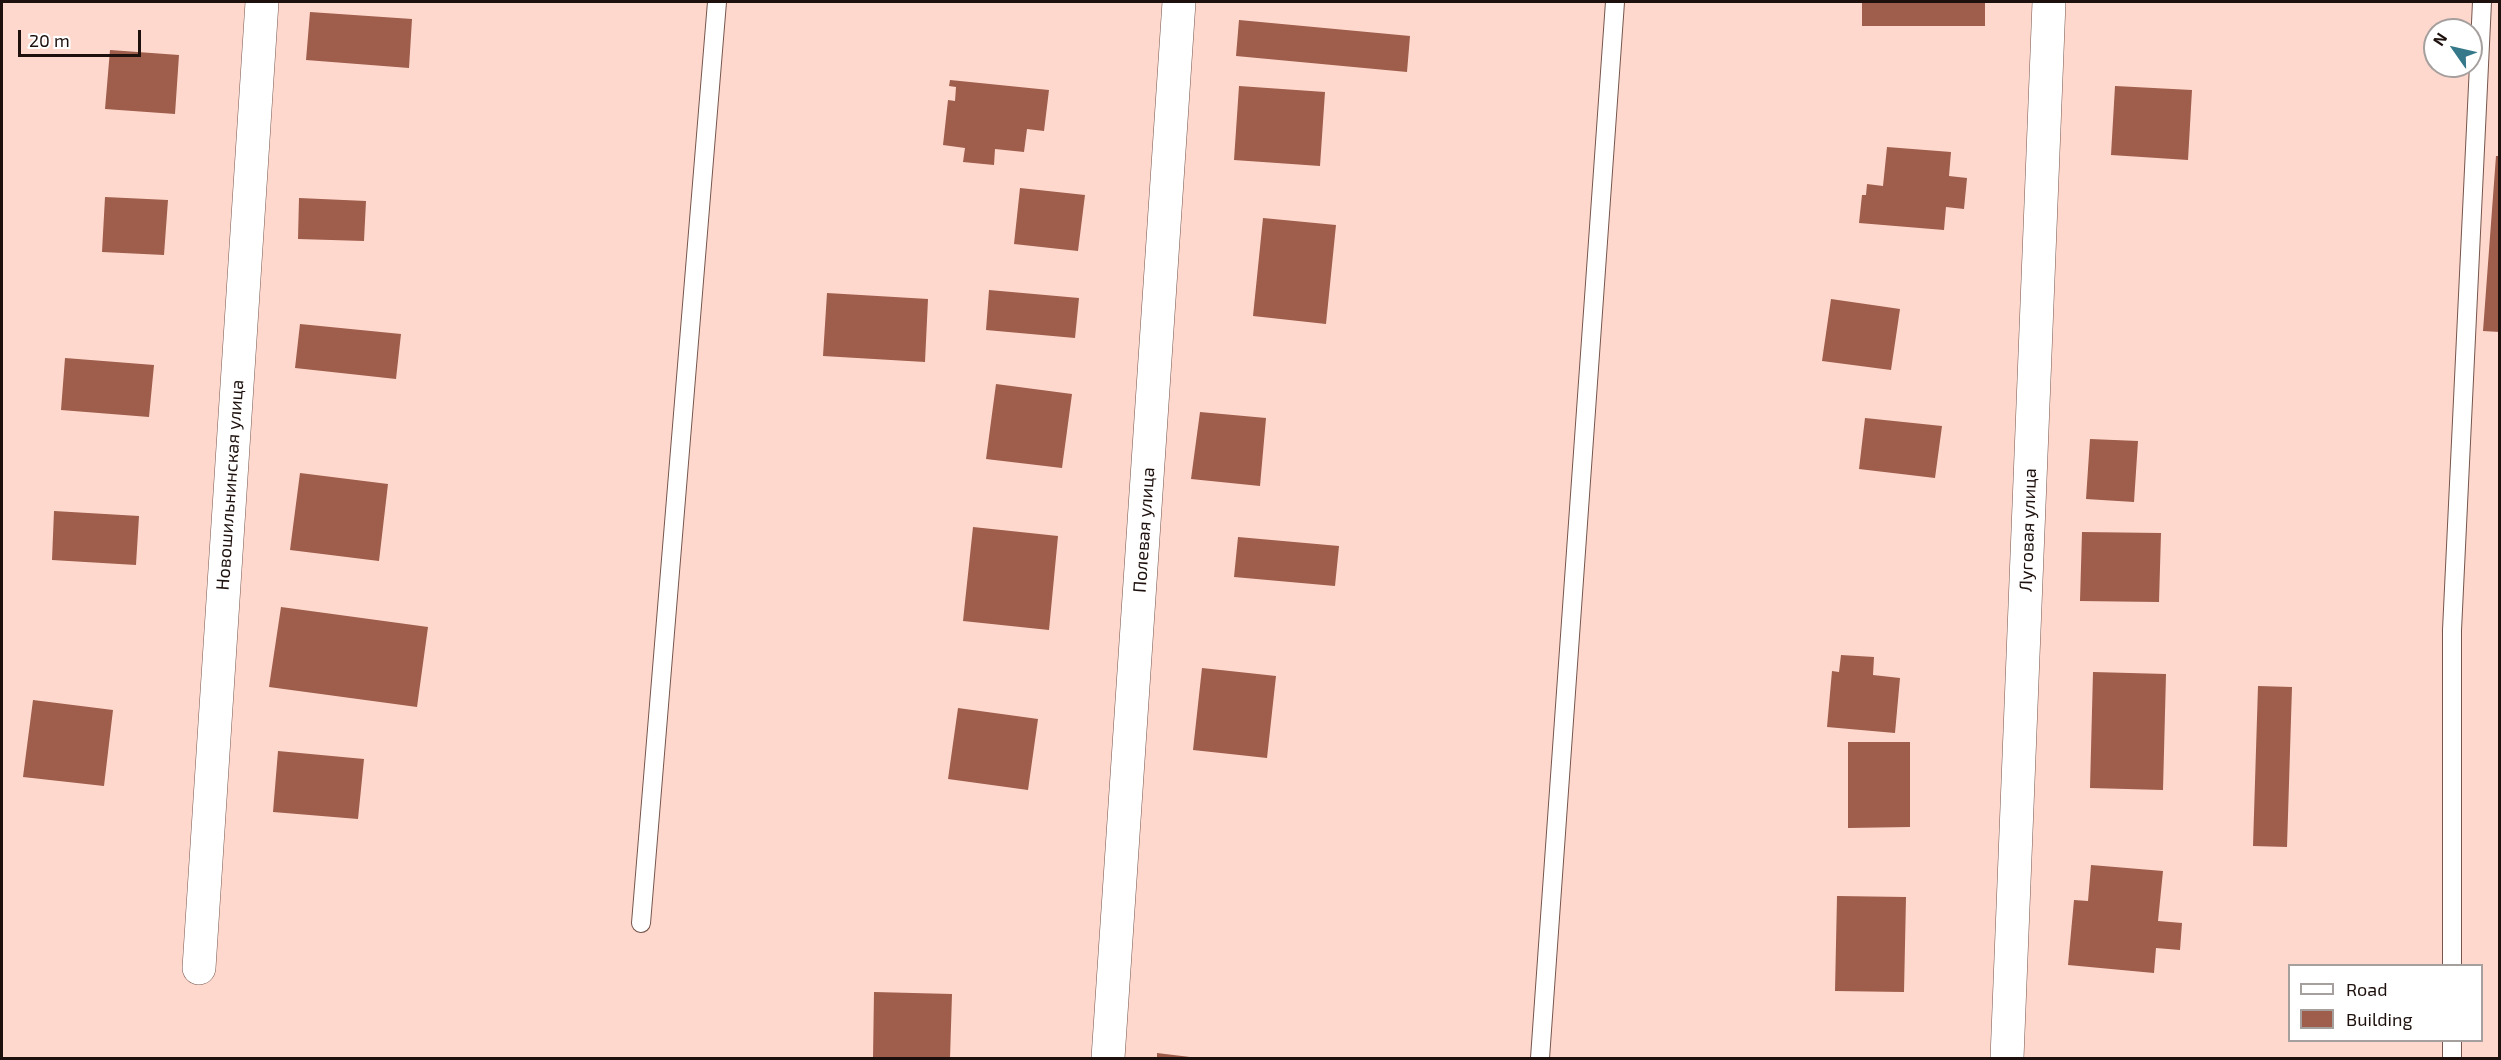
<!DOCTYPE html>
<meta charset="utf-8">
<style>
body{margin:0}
#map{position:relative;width:2501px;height:1060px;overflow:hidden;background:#fed8cd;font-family:"Exo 2",sans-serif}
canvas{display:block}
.frame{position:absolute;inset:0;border:3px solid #1d100d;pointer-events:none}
.legend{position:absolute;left:2288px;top:964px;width:195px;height:78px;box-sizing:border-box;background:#fff;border:2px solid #a59f9e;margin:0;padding:8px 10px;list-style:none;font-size:18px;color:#1d100d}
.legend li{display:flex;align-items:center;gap:12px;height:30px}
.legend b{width:30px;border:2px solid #a59f9e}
.north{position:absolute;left:2423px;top:18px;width:60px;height:60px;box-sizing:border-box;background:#fff;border:2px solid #a59f9e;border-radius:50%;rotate:304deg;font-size:16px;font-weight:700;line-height:24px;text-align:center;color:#1d100d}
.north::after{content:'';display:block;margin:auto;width:21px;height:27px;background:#357889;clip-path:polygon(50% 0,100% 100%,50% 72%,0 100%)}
.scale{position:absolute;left:18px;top:30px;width:123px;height:27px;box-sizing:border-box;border:3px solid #1d100d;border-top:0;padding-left:8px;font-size:18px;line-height:21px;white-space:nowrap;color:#1d100d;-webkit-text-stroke:4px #fff;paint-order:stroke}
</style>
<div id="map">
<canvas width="2501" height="1060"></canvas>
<div class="frame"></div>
<ul class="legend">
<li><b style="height:8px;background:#fff"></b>Road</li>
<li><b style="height:16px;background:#9f5d4b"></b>Building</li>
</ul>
<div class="north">N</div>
<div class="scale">20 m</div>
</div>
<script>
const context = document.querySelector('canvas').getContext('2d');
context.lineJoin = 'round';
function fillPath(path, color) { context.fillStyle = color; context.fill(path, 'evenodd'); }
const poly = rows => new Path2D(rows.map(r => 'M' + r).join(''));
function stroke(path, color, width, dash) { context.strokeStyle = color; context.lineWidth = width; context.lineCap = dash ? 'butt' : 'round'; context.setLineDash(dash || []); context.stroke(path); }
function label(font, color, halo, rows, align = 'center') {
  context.font = font + ' "Exo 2",sans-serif'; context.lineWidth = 6; context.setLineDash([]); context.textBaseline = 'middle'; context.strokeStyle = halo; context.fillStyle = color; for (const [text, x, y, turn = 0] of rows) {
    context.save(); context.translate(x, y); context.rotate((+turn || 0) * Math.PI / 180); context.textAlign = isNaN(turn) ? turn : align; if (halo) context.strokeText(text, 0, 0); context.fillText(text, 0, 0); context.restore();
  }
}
fillPath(poly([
 [1862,2,1985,2,1985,26,1862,26],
 [310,12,412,19,409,68,306,60],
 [1239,20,1410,36,1407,72,1236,56],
 [110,50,179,55,175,114,105,109],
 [950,80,1049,90,1044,131,1027,129,1024,152,995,149,994,165,963,162,965,148,943,145,948,100,955,101,956,87,949,86],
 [1239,86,1325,92,1320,166,1234,160],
 [2115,86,2192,90,2188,160,2111,155],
 [1887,147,1951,152,1949,176,1967,178,1964,209,1946,207,1944,230,1859,223,1862,195,1866,195,1867,184,1883,186],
 [2496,156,2500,156,2500,332,2483,331],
 [1020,188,1085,195,1078,251,1014,244],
 [105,197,168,200,164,255,102,252],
 [299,198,366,201,364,241,298,239],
 [1263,218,1336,225,1326,324,1253,316],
 [989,290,1079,298,1075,338,986,330],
 [827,293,928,299,925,362,823,356],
 [1831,299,1900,309,1891,370,1822,361],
 [300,324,401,334,396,379,295,368],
 [65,358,154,365,149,417,61,410],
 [996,384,1072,394,1062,468,986,459],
 [1200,412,1266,418,1260,486,1191,479],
 [1865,418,1942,426,1935,478,1859,469],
 [2090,439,2138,441,2134,502,2086,499],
 [300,473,388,484,379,561,290,550],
 [54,511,139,516,136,565,52,560],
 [973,527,1058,536,1049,630,963,621],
 [2082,532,2161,533,2159,602,2080,601],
 [1238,537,1339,546,1335,586,1234,577],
 [281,607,428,627,417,707,269,687],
 [1841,655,1874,657,1873,675,1900,678,1895,733,1827,727,1832,671,1839,672],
 [1202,668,1276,676,1267,758,1193,750],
 [2093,672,2166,674,2163,790,2090,788],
 [2258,686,2292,687,2287,847,2253,846],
 [33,700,113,710,104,786,23,777],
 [958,708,1038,719,1028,790,948,779],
 [1848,742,1910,742,1910,827,1848,828],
 [278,751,364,759,358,819,273,812],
 [2091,865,2163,871,2158,921,2182,923,2180,950,2156,948,2154,973,2068,965,2074,900,2088,901],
 [1837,896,1906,897,1904,992,1835,991],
 [874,992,952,994,950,1058,873,1058],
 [1157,1053,1190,1057,1190,1058,1157,1058]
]), '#9f5d4b');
const lane = poly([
 [641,923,717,2],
 [2452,966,2452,630,2482,2],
 [2452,1040,2452,1058],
 [1540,1058,1615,2]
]);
const street = poly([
 [199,968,262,2],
 [1108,1058,1179,2],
 [2007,1058,2049,2]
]);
stroke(lane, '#75554c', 20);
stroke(street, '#75554c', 34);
stroke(lane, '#fff', 18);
stroke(street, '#fff', 33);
label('18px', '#1d100d', '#fff', [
 ["Новошильнинская улица",230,485,-86],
 ["Полевая улица",1144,530,-86],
 ["Луговая улица",2028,530,-88]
]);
</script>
